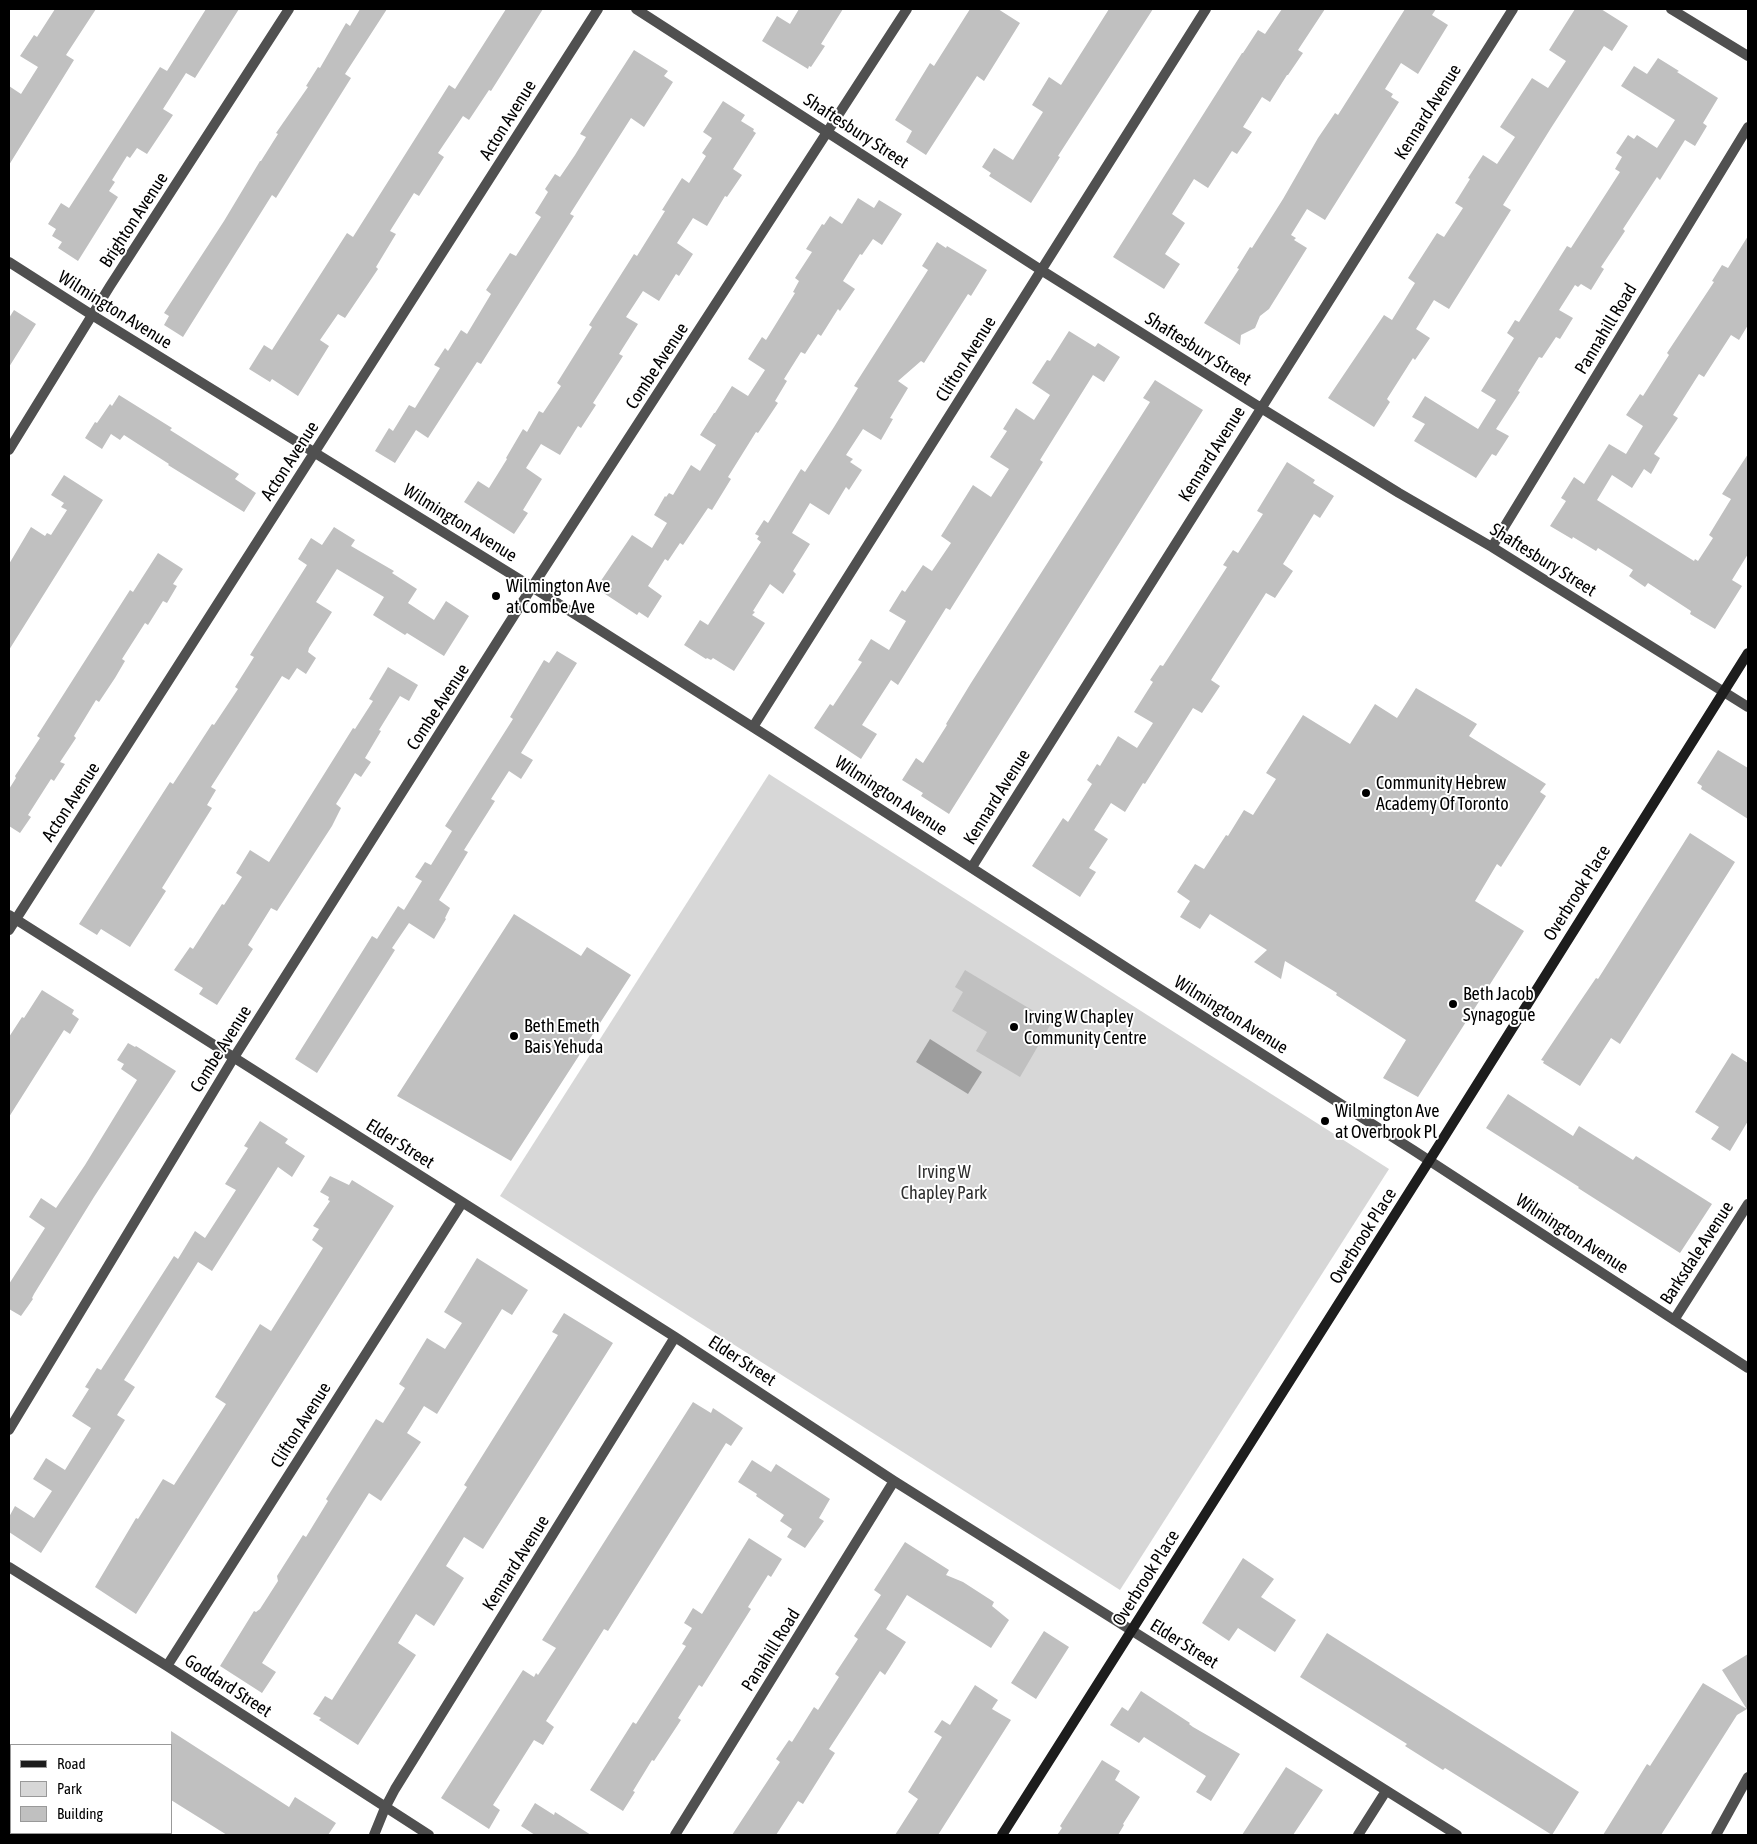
<!DOCTYPE html>
<style>
body{margin:0}
#map{position:relative;width:1757px;height:1844px;overflow:hidden;background:#fff;font-family:"Asap Condensed",sans-serif}
canvas{display:block}
.frame{position:absolute;inset:0;border:10px solid #000;pointer-events:none}
.legend{position:absolute;left:10px;top:1744px;width:162px;height:90px;box-sizing:border-box;background:#fff;border:1px solid #999;margin:0;padding:6px 9px;list-style:none;font-size:15px;color:#000}
.legend li{display:flex;align-items:center;gap:10px;height:25px}
.legend b{width:25px;border:1px solid #999}
</style>
<div id="map">
<canvas width="1757" height="1844"></canvas>
<div class="frame"></div>
<ul class="legend">
<li><b style="height:6px;background:#1d1d1d"></b>Road</li>
<li><b style="height:14px;background:#d7d7d7"></b>Park</li>
<li><b style="height:14px;background:#c0c0c0"></b>Building</li>
</ul>
</div>
<script>
const context = document.querySelector('canvas').getContext('2d');
context.lineJoin = 'round';
function fillPath(path, color) { context.fillStyle = color; context.fill(path, 'evenodd'); }
const poly = rows => new Path2D(rows.map(r => 'M' + r).join(''));
function stroke(path, color, width, dash) { context.strokeStyle = color; context.lineWidth = width; context.lineCap = dash ? 'butt' : 'round'; context.setLineDash(dash || []); context.stroke(path); }
function label(font, color, halo, rows, align = 'center') {
  context.font = font + ' "Asap Condensed",sans-serif'; context.lineWidth = 4; context.setLineDash([]); context.textBaseline = 'middle'; context.strokeStyle = halo; context.fillStyle = color; for (const [text, x, y, turn = 0] of rows) {
    context.save(); context.translate(x, y); context.rotate((+turn || 0) * Math.PI / 180); context.textAlign = isNaN(turn) ? turn : align; if (halo) context.strokeText(text, 0, 0); context.fillText(text, 0, 0); context.restore();
  }
}
fillPath(poly([
 [769,774,1389,1169,1120,1590,500,1196]
]), '#d7d7d7');
fillPath(poly([
 [930,1039,982,1072,968,1094,916,1062]
]), '#9e9e9e');
fillPath(poly([
 [55,9,96,9,66,55,74,60,9,165,9,86,21,94,38,67,20,56,34,35,37,37],
 [206,9,239,9,195,78,186,73,163,109,173,115,147,154,137,148,130,158,127,156,112,180,115,182,109,191,118,197,78,261,58,248,62,242,52,236,56,229,48,224,61,203,69,208,160,67,167,71],
 [360,9,387,9,345,74,351,78,276,198,272,195,183,337,164,325,169,316,164,313,224,221,260,161,261,161,278,134,276,133,308,87,306,86,318,67,320,68,346,23,350,26],
 [506,9,543,9,491,91,489,90,469,120,463,116,438,153,444,157,419,196,414,193,390,231,396,234,376,267,378,269,345,318,338,314,320,340,329,346,298,396,272,379,270,382,249,369,264,345,272,350,347,233,353,237,449,85,455,89],
 [799,9,843,9,821,44,825,46,811,67,809,66,808,69,762,41,777,16,790,24],
 [970,9,998,9,1020,23,984,81,977,76,926,155,906,142,912,131,895,120,930,63,934,66],
 [1109,9,1153,9,1058,156,1060,157,1031,203,989,176,991,173,982,167,994,148,1013,160,1043,112,1032,105,1049,77,1061,85],
 [1282,9,1325,9,1298,50,1303,53,1288,75,1287,75,1270,102,1262,97,1243,127,1252,132,1237,154,1232,151,1208,188,1194,179,1172,214,1185,223,1165,254,1180,264,1164,289,1113,257,1242,53,1243,53,1258,30,1265,34],
 [1405,9,1436,9,1432,15,1448,25,1418,74,1401,63,1385,89,1393,94,1391,97,1399,102,1325,220,1307,209,1291,235,1296,238,1294,240,1307,248,1269,309,1260,316,1255,328,1241,335,1240,345,1204,323,1239,269,1237,268,1250,247,1252,248,1283,199,1318,138,1335,113,1338,115],
 [1575,9,1601,9,1628,26,1612,51,1604,46,1551,128,1503,205,1511,210,1449,309,1434,300,1416,329,1430,338,1415,360,1413,358,1387,399,1390,402,1374,427,1328,398,1384,315,1392,320,1415,283,1408,278,1437,233,1444,237,1463,208,1455,203,1470,179,1468,178,1483,155,1497,164,1515,137,1500,127,1532,78,1548,88,1566,61,1549,50],
 [634,50,668,71,664,76,673,82,644,127,631,118,570,214,574,216,481,364,477,362,428,438,416,430,395,463,375,451,389,428,393,431,409,405,415,408,440,368,434,365,445,348,448,351,461,330,467,334,491,294,486,290,510,253,516,256,541,217,535,213,548,192,545,189,555,174,560,177,575,155,586,137,580,134],
 [1658,58,1679,71,1677,72,1718,98,1703,123,1707,126,1695,146,1685,140,1660,180,1657,177,1623,229,1625,231,1601,267,1604,269,1591,290,1581,284,1578,287,1575,285,1559,310,1573,318,1560,339,1556,337,1542,358,1539,357,1518,391,1520,392,1496,429,1509,436,1496,456,1492,454,1476,478,1414,441,1425,424,1412,417,1425,396,1478,429,1496,400,1481,391,1514,338,1507,333,1515,320,1519,322,1567,246,1571,248,1620,172,1615,169,1622,157,1616,153,1628,135,1634,139,1637,135,1657,148,1675,120,1621,86,1634,66,1647,74],
 [723,101,745,115,741,121,754,129,753,131,756,133,733,169,742,175,727,197,725,196,707,226,693,218,677,243,693,254,679,276,676,274,659,301,643,291,626,317,638,324,619,354,623,356,593,403,596,405,581,428,578,426,560,455,541,444,526,468,542,479,523,510,528,513,514,534,464,502,478,481,489,488,507,459,506,458,523,429,527,432,539,411,543,413,561,386,557,383,592,327,589,325,634,254,637,256,665,211,662,210,682,178,689,183,706,156,702,153,712,138,703,132],
 [858,198,874,208,879,200,902,214,882,245,873,239,862,255,860,254,843,281,855,289,840,311,838,309,821,336,818,334,805,354,801,352,784,379,787,381,775,401,778,403,758,433,756,432,728,477,731,479,712,510,708,508,683,545,680,543,668,561,665,559,648,586,662,596,648,618,639,612,637,615,596,588,632,535,652,548,667,523,654,515,665,496,666,497,669,493,673,495,691,465,700,471,716,445,700,435,714,413,715,413,732,386,748,396,765,370,748,359,762,337,766,340,795,293,793,292,799,281,795,278,812,252,806,249,822,224,824,225,830,216,842,224],
 [1748,236,1748,325,1739,340,1731,335,1704,377,1699,374,1673,415,1678,418,1654,454,1660,458,1651,474,1644,469,1632,488,1612,475,1597,500,1694,561,1695,559,1698,561,1713,538,1709,535,1731,499,1722,494,1748,454,1748,554,1732,580,1742,586,1715,629,1690,614,1691,611,1648,583,1645,587,1629,576,1633,570,1598,548,1596,551,1573,537,1572,539,1550,526,1566,501,1561,498,1574,477,1584,484,1609,444,1626,454,1643,426,1626,415,1640,394,1643,396,1669,355,1667,353,1714,282,1712,281,1722,265,1728,268],
 [937,242,946,248,947,246,987,270,971,296,968,294,924,363,921,361,898,381,908,388,890,418,893,419,881,440,863,429,846,455,853,459,850,462,862,470,849,490,846,487,829,515,810,503,792,533,810,544,793,571,796,574,783,594,770,584,753,611,755,612,752,615,765,623,734,671,713,658,711,660,707,658,706,659,684,645,700,620,708,625,761,542,757,539,759,536,755,534,764,520,768,523,801,469,805,472,834,427,858,388,854,386,928,270,922,266],
 [14,310,36,324,9,367,9,318],
 [1069,331,1095,347,1098,343,1120,357,1104,382,1093,375,1040,460,1043,462,950,610,946,608,898,685,891,680,862,725,877,734,861,759,814,728,830,704,833,706,862,662,858,660,871,639,889,650,906,621,889,611,902,590,905,592,923,565,932,571,951,543,941,536,973,485,991,497,1009,469,990,457,1007,431,1003,429,1016,408,1034,420,1050,395,1032,383,1047,360,1050,361],
 [1155,380,1203,410,949,814,921,796,923,793,902,780,916,758,923,763,947,725,946,724,971,683,1150,402,1143,398],
 [119,395,172,428,170,430,178,435,239,474,235,479,256,493,244,512,168,465,169,464,124,435,120,440,111,434,102,449,85,438,95,422,97,423,110,404,112,406],
 [1287,462,1315,480,1313,483,1334,496,1320,518,1314,514,1283,564,1293,571,1275,598,1266,593,1211,680,1220,686,1202,713,1193,708,1145,784,1143,783,1125,812,1111,803,1094,830,1108,839,1089,868,1096,872,1080,897,1032,866,1063,818,1068,822,1092,784,1087,780,1097,764,1100,766,1118,736,1137,748,1153,723,1134,712,1153,682,1150,680,1160,665,1163,666,1227,567,1223,565,1233,550,1238,553,1263,514,1257,511],
 [64,475,103,500,9,650,9,564,31,527,45,536,47,533,51,535,67,510,61,507,64,503,51,495],
 [334,527,355,540,351,546,394,571,392,573,417,589,408,603,434,620,446,601,469,616,444,656,407,633,405,635,373,615,384,597,337,569,316,602,332,612,309,648,308,652,316,658,306,674,297,668,289,680,282,676,211,787,216,790,207,805,212,808,162,888,166,891,130,947,101,929,97,935,79,924,170,782,173,784,212,724,214,725,238,689,235,687,254,657,250,655,307,565,298,559,311,538,322,545],
 [158,553,183,569,173,584,177,586,167,603,163,601,148,625,145,623,122,659,125,661,115,678,99,702,96,700,74,736,76,738,60,762,65,764,54,781,51,779,28,815,31,817,20,833,9,826,9,789,16,778,15,776,40,738,37,736,130,590,133,592],
 [557,651,577,663,521,753,533,760,521,779,509,771,491,799,495,801,464,850,468,852,439,900,450,908,445,918,446,919,434,939,409,923,392,948,395,950,317,1073,295,1059,372,936,377,939,398,906,404,910,422,881,415,877,425,862,431,865,452,831,445,826,513,719,510,717,544,660,549,663],
 [388,667,418,685,409,701,400,696,379,730,381,731,365,758,371,762,361,777,355,773,346,788,336,804,341,808,332,826,277,911,271,908,248,945,253,949,217,1005,199,994,203,988,174,970,190,947,193,949,222,904,224,905,242,877,236,873,250,850,269,862,353,728,355,729,373,701,369,699],
 [1416,688,1477,724,1469,736,1546,784,1540,792,1546,796,1501,867,1497,864,1475,901,1524,931,1418,1097,1383,1078,1406,1040,1336,995,1337,993,1285,961,1281,979,1254,962,1267,950,1210,914,1200,929,1180,917,1190,901,1177,892,1195,864,1204,869,1226,835,1228,836,1244,810,1253,815,1276,779,1266,773,1303,715,1350,744,1375,704,1397,718],
 [1718,750,1748,768,1748,819,1701,789,1702,786,1697,783],
 [1690,833,1735,862,1620,1044,1611,1038,1580,1086,1543,1063,1544,1061,1541,1060,1577,1006,1596,978,1598,979],
 [514,914,581,956,587,947,631,975,511,1161,397,1096],
 [965,970,1052,1022,1020,1077,976,1051,987,1032,952,1011,963,992,955,987],
 [42,990,74,1010,72,1014,79,1019,70,1034,64,1030,9,1117,9,1037,22,1017,24,1018],
 [128,1043,135,1047,136,1046,176,1071,94,1197,34,1294,32,1298,33,1299,21,1316,9,1309,9,1284,45,1228,29,1217,41,1198,56,1208,85,1165,137,1080,121,1069,124,1064,117,1060],
 [1732,1053,1748,1063,1748,1121,1730,1151,1711,1139,1719,1127,1695,1112],
 [1508,1094,1573,1136,1579,1126,1633,1160,1636,1156,1712,1204,1680,1253,1578,1188,1579,1187,1486,1128],
 [260,1121,288,1139,285,1143,305,1156,292,1177,278,1167,212,1271,198,1262,124,1380,135,1387,117,1415,125,1420,41,1553,9,1532,9,1517,15,1506,34,1518,52,1491,33,1479,46,1458,65,1470,91,1428,72,1416,89,1389,85,1387,97,1368,101,1370,174,1256,178,1259,195,1231,205,1238,236,1190,225,1184,248,1148,244,1146],
 [330,1176,349,1185,352,1180,394,1206,136,1614,95,1587,136,1518,138,1519,163,1479,174,1485,226,1404,215,1397,260,1324,271,1331,323,1248,312,1240,319,1229,313,1226,330,1201,328,1200,329,1197,320,1192],
 [477,1258,528,1290,512,1315,502,1309,437,1414,424,1406,407,1433,421,1442,381,1501,369,1493,262,1663,276,1672,262,1693,220,1666,254,1611,256,1612,260,1609,278,1581,277,1576,303,1535,306,1537,328,1501,326,1499,376,1419,383,1423,405,1388,399,1384,427,1338,445,1349,462,1323,444,1312],
 [564,1313,613,1343,483,1549,464,1537,446,1566,464,1578,434,1626,416,1614,398,1643,416,1655,358,1745,319,1720,321,1718,313,1714,325,1696,332,1700,467,1487,464,1485,558,1335,552,1332],
 [693,1402,711,1413,713,1408,743,1428,731,1446,726,1443,608,1631,604,1629,546,1721,554,1727,543,1745,534,1740,493,1805,500,1810,489,1829,441,1798,523,1670,534,1677,536,1673,538,1675,556,1648,542,1640],
 [752,1460,771,1472,776,1464,830,1499,819,1518,824,1521,805,1548,787,1537,792,1529,780,1521,784,1515,756,1496,757,1494,738,1482],
 [749,1538,782,1559,771,1577,768,1575,748,1607,751,1609,702,1687,699,1685,678,1718,681,1720,654,1761,652,1760,633,1791,635,1792,623,1811,590,1790,633,1722,636,1724,686,1646,682,1644,692,1628,684,1623,693,1608,702,1614],
 [905,1542,949,1570,946,1575,963,1582,994,1602,992,1606,1009,1620,991,1648,907,1595,886,1629,906,1642,885,1675,880,1671,829,1749,835,1753,803,1804,798,1801,776,1835,732,1835,780,1762,776,1759,789,1740,792,1742,814,1707,818,1710,839,1677,835,1674,858,1639,854,1636,881,1595,874,1590],
 [1243,1558,1274,1579,1261,1597,1296,1620,1275,1652,1238,1628,1229,1641,1202,1623],
 [1044,1631,1069,1647,1036,1699,1011,1683],
 [1327,1633,1579,1792,1552,1835,1445,1768,1443,1770,1405,1746,1407,1744,1300,1677],
 [1748,1654,1748,1711,1722,1670],
 [1703,1683,1747,1709,1737,1715,1661,1835,1603,1835,1647,1764,1650,1766],
 [975,1685,998,1700,992,1709,1011,1720,938,1835,895,1835,918,1799,908,1792,942,1737,934,1732,942,1720,950,1725],
 [1141,1691,1190,1723,1189,1724,1193,1727,1240,1754,1211,1801,1196,1792,1206,1776,1144,1737,1139,1743,1110,1725,1122,1707,1128,1711],
 [171,1731,289,1807,295,1797,336,1823,328,1835,227,1835,171,1800],
 [1102,1760,1120,1771,1115,1780,1140,1797,1123,1824,1124,1825,1118,1835,1057,1835,1062,1828,1060,1826],
 [1286,1767,1323,1790,1293,1835,1242,1835],
 [535,1803,554,1815,555,1812,591,1835,535,1835,521,1826]
]), '#c0c0c0');
stroke(poly([
 [636,9,1041,270,1261,408,1399,493,1492,547,1748,707],
 [1671,9,1748,56],
 [9,262,92,315,532,587,770,738,1130,970,1413,1150,1748,1368],
 [9,450,110,286,289,9],
 [1492,547,1748,127],
 [753,727,1206,9],
 [972,867,1513,9],
 [9,915,675,1337,894,1481,1457,1835],
 [9,930,598,9],
 [1674,1320,1748,1204],
 [9,1430,233,1059,532,587,907,9],
 [9,1567,167,1666,429,1835],
 [167,1666,462,1203],
 [374,1835,385,1808,395,1789,675,1337],
 [675,1835,894,1481],
 [1358,1835,1386,1791],
 [1716,1835,1748,1777]
]), '#505050', 10);
stroke(poly([
 [1002,1835,1429,1161,1748,653]
]), '#1d1d1d', 10);
for (const [x, y, r, color] of [
 [496,596,5,"#000"],
 [1366,793,5,"#000"],
 [1453,1004,5,"#000"],
 [1014,1027,5,"#000"],
 [514,1036,5,"#000"],
 [1325,1121,5,"#000"]
]) { const dot = new Path2D(); dot.arc(x, y, r, 0, 2 * Math.PI); context.fillStyle = color; context.fill(dot); stroke(dot, '#fff', 2); }
label('18px', '#000', '#fff', [
 ["Kennard Avenue",1428,112,-58],
 ["Acton Avenue",508,120,-58],
 ["Shaftesbury Street",856,131,33],
 ["Brighton Avenue",134,220,-57],
 ["Wilmington Avenue",115,310,32],
 ["Pannahill Road",1606,329,-59],
 ["Shaftesbury Street",1198,349,32],
 ["Clifton Avenue",966,359,-58],
 ["Combe Avenue",657,366,-57],
 ["Kennard Avenue",1212,454,-58],
 ["Acton Avenue",290,461,-57],
 ["Wilmington Avenue",460,523,32],
 ["Shaftesbury Street",1543,560,32],
 ["Combe Avenue",438,707,-57],
 ["Wilmington Avenue",891,796,33],
 ["Kennard Avenue",997,797,-58],
 ["Acton Avenue",71,802,-57],
 ["Overbrook Place",1577,893,-58],
 ["Wilmington Avenue",1231,1015,32],
 ["Combe Avenue",221,1049,-58],
 ["Elder Street",400,1144,32],
 ["Wilmington Avenue",1572,1234,33],
 ["Overbrook Place",1363,1236,-58],
 ["Barksdale Avenue",1697,1253,-57],
 ["Elder Street",742,1361,33],
 ["Clifton Avenue",301,1425,-58],
 ["Kennard Avenue",516,1563,-58],
 ["Overbrook Place",1146,1578,-58],
 ["Elder Street",1184,1644,32],
 ["Panahill Road",771,1650,-58],
 ["Goddard Street",228,1686,33]
]);
label('18px', '#000', '#fff', [
 ["Wilmington Ave",506,586],
 ["at Combe Ave",506,607],
 ["Community Hebrew",1376,783],
 ["Academy Of Toronto",1376,804],
 ["Beth Jacob",1463,994],
 ["Synagogue",1463,1015],
 ["Irving W Chapley",1024,1017],
 ["Community Centre",1024,1038],
 ["Beth Emeth",524,1026],
 ["Bais Yehuda",524,1047],
 ["Wilmington Ave",1335,1111],
 ["at Overbrook Pl",1335,1132]
], 'left');
label('18px', '#2e2e2e', '#fff', [
 ["Irving W",944,1172],
 ["Chapley Park",944,1193]
]);
</script>
